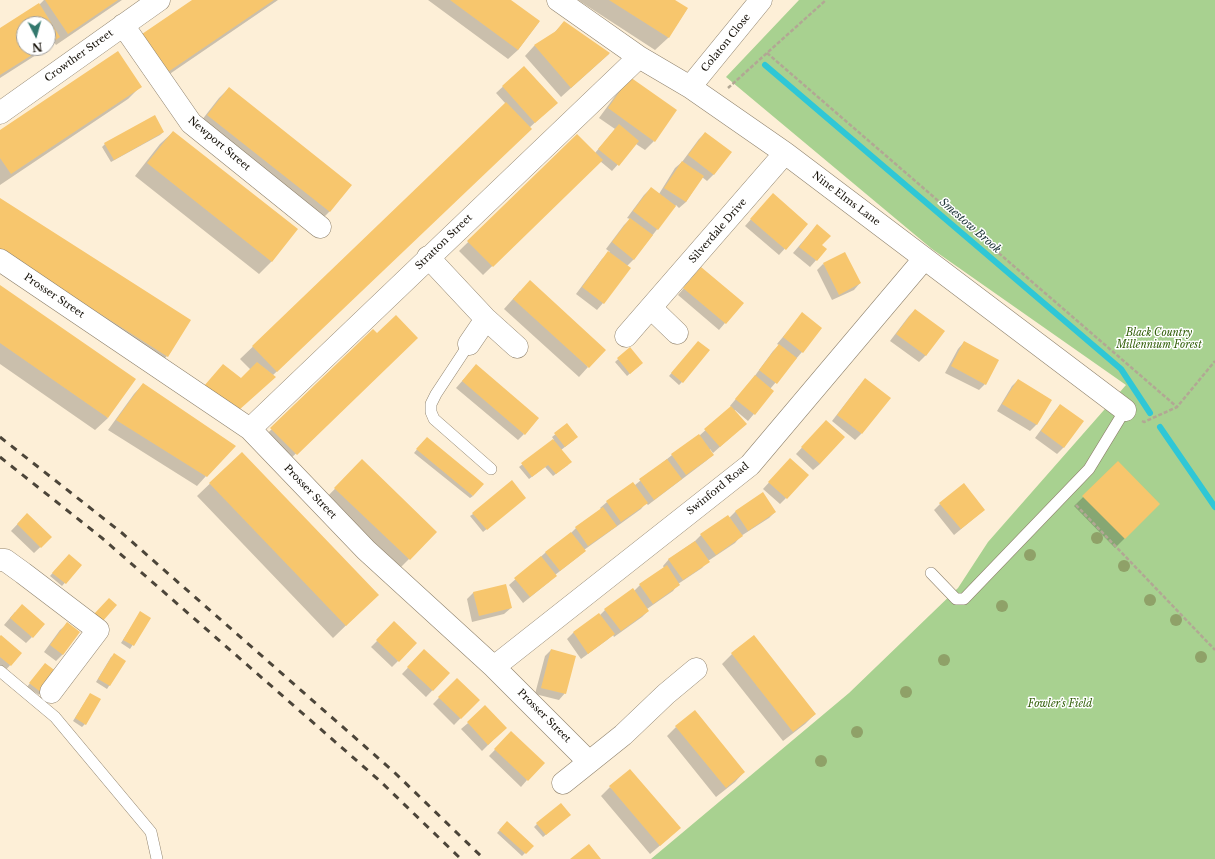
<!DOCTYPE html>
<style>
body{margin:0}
#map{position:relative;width:1215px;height:859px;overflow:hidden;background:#fdefd7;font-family:"Libre Baskerville",serif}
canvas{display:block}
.north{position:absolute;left:16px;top:16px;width:40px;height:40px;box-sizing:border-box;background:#fff;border:1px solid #a19f9c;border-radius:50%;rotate:174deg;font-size:11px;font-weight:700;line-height:16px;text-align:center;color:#151008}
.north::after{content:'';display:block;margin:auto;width:14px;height:18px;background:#33786d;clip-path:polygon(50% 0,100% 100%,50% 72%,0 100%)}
</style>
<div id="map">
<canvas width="1215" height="859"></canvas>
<div class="north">N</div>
</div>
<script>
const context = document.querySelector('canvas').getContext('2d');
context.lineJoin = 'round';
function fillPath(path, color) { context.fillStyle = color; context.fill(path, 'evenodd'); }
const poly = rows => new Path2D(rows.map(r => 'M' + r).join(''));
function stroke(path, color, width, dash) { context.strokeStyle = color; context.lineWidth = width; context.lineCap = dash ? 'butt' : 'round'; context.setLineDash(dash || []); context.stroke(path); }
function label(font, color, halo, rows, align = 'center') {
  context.font = font + ' "Libre Baskerville",serif'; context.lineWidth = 3; context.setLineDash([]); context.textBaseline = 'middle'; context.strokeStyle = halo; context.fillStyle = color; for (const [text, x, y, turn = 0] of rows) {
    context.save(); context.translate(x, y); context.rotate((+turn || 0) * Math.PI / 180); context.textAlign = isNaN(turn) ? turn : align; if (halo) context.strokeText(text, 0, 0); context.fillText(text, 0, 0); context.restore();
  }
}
fillPath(poly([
 [799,0,1215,0,1215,859,651,859,849,693,958,588,988,542,1126,385,932,249,726,77]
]), '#a8d190');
fillPath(poly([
 [44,0,122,0,56,45,54,42,48,47,48,24,24,24,24,48,47,48,0,78,0,29,39,5],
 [194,0,278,0,155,84],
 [428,0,509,0,539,22,518,50,508,59],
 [578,0,674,0,687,9,668,38,655,50],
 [564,22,609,54,561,97,525,56,534,46,553,34],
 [524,67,550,109,529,128,518,141,272,376,241,380,251,370,240,359,506,104,496,93],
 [140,87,128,99,0,185,0,131],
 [229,88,351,185,329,212,320,221,198,125,219,98],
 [621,88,654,141,645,150,636,144,612,171,600,161,483,275,459,251,577,135,595,153,615,129,599,118],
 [163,132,160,135,111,162,102,147,105,144],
 [173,132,297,229,271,262,259,274,135,176,160,144],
 [705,133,714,174,707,181,702,177,686,202,679,208,676,205,634,259,627,266,603,303,597,310,576,294,602,259,610,252,606,249,624,225,630,219,627,218,644,195,651,188,659,194,675,168,682,162,699,139],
 [0,200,167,356,155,368,0,271],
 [767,201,807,224,779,255,745,226],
 [811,232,821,246,826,249,810,267,793,253],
 [823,264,860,283,854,290,832,300,817,270],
 [695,275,742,303,719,330,678,295],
 [0,286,108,418,95,430,0,364],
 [520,291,588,367,579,377,504,309],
 [915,310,943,331,925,356,919,362,890,341,909,316],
 [803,313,802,352,770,389,773,391,748,421,735,410,734,411,739,430,713,453,710,449,709,450,713,455,706,461,648,505,646,503,641,509,584,550,585,551,578,557,555,575,549,582,523,603,509,585,545,553,570,534,576,528,601,509,600,508,607,502,633,483,635,485,672,455,699,436,731,407,730,406,754,377,773,351,779,345,777,344],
 [377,335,416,338,286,463,262,438],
 [964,342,985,384,979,390,945,373,958,349],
 [696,345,682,382,679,385,669,376],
 [630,348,639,366,627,376,615,362],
 [470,372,524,434,518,440,456,388],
 [1018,380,1051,400,1036,425,1030,431,997,411,1012,386],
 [143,384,206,476,197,486,108,430,134,394],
 [859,386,861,434,855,440,832,421],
 [1060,405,1082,421,1063,448,1057,454,1035,438,1054,412],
 [567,425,574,440,561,450,568,465,553,476,545,467,529,479,519,467,554,440,552,437],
 [820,428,820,464,813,470,796,454],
 [424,441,473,496,470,498,414,453],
 [242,453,365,607,333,638,197,496],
 [362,461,436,532,399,569,326,498],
 [1118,463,1159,504,1115,548,1074,506],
 [784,466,786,498,780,504,763,489],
 [763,494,775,512,769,518,741,536,735,543,708,561,702,568,678,584,673,591,647,609,648,611,642,617,614,637,613,635,607,640,581,659,567,639,573,633,600,615,605,610,634,591,640,585,664,568,663,566,669,559,695,541,701,535,729,518,735,512],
 [522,500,483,532,470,516,473,514],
 [940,504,984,510,954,535,934,510],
 [27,514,51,537,34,553,11,531],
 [66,558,81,565,62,586,50,576],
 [505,585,511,608,504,614,472,622,467,599,473,593],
 [15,612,32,637,26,643,4,625],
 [138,616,150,618,130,649,121,643],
 [395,623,416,643,392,667,371,647],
 [67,624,63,654,56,661,44,652,60,630],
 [0,637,21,653,4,672,0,668],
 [754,637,815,714,805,724,783,741,722,664,732,654],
 [551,650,565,693,559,700,535,694,545,656],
 [114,655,124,661,109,686,107,689,96,682,111,657],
 [418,657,449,673,426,697,402,674],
 [45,664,41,692,39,695,27,687],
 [457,679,478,700,454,725,433,704],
 [88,697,85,724,82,727,73,721],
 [468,723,499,734,482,751,461,729],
 [676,727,744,772,735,782,716,797,667,736],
 [511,733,527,780,521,787,489,756],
 [610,787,670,837,650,854,601,796],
 [567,817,543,837,534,827,537,824],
 [507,822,532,846,522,856,497,833]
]), '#0003');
stroke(poly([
 [765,65,1121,369,1150,413],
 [1160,427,1215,507]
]), '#2fc7d6', 6);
fillPath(poly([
 [45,0,118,0,68,34],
 [192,0,274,0,168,72,142,34],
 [450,0,511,0,540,21,518,50],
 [609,0,675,0,688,8,669,38],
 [39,3,60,37,48,45,48,24,24,24,24,48,43,48,0,75,0,28],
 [564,21,610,53,571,88,534,45,556,31],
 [118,51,142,87,11,174,0,158,0,130],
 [524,66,558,103,535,123,502,86],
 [630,77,677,110,655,142,608,108],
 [229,87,352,185,330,212,207,115],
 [506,102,532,129,277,372,252,346],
 [155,115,164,132,114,160,104,143],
 [619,124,639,141,619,166,598,149],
 [173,131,298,229,272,262,147,163],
 [705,132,732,152,714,175,688,155],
 [577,134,603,160,493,267,467,241],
 [682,161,704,176,686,202,664,188],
 [651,187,676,206,658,230,633,211],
 [773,193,808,224,786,250,750,219],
 [0,198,191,320,168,357,0,250],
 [630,218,653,235,634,260,612,242],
 [817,224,831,236,822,245,827,249,817,261,799,247],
 [608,251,631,268,604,304,582,287],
 [845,252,861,283,839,295,823,263],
 [701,267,744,303,726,324,683,288],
 [530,280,606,350,589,368,513,299],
 [0,285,136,379,108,418,0,343],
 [915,309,945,331,926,356,896,334],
 [802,312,822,328,803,353,783,337],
 [396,315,418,338,297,455,270,428,373,329,377,333],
 [698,341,710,350,683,383,671,373],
 [964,341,999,360,986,385,951,366],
 [779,344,797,358,777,384,759,370],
 [630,347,643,363,630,374,617,358],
 [257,362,276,377,239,410,204,386,223,364,241,378],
 [476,364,539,418,525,435,462,381],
 [755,375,774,391,755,415,735,399],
 [865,378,891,398,862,434,837,415],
 [1018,379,1052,400,1037,425,1002,404],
 [143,383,236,446,207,477,116,420],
 [1060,404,1084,421,1064,448,1041,431],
 [731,406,747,424,720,447,704,429],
 [826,420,845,437,820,464,801,447],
 [567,423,578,437,565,447,554,433],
 [699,434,714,455,686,475,671,454],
 [427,437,484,484,473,496,416,449],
 [553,439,572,462,556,474,548,465,532,477,521,463],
 [242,452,379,595,346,626,209,483],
 [790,458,809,475,787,499,768,482],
 [362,459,437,532,410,560,334,488],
 [667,459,682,479,654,500,639,479],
 [1118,461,1160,504,1125,539,1082,496],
 [512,480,526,498,487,530,472,513],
 [633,482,648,503,621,522,606,501],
 [964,483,985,510,961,529,939,503],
 [763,492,776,512,748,531,735,511],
 [603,507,617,526,588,546,575,527],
 [27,513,52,537,41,548,17,524],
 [728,515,743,536,716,555,700,534],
 [571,532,586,551,560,571,545,552],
 [695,541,710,562,683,580,668,559],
 [69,554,82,565,66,584,52,573],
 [541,556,557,576,530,597,514,578],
 [667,565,680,585,653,604,639,584],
 [506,584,512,608,479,616,473,592],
 [633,588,649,611,621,631,604,609],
 [109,598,117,605,102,622,94,614],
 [22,604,45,624,33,638,10,618],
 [140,611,151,618,134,646,123,640],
 [599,613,615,634,588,654,573,632],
 [394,621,417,643,399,662,376,640],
 [67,622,80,632,63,655,50,645],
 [1,635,22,653,11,666,0,657,0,636],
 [754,635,816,714,793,732,731,653],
 [424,649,450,673,433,691,407,667],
 [551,649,576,656,566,694,541,688],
 [114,653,126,661,110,686,98,679],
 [45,663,57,672,42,693,29,683],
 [457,678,480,700,461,719,438,697],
 [90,693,101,699,86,725,75,718],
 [485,705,507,728,488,745,467,722],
 [695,710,745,772,726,788,675,726],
 [511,731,545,763,528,781,494,749],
 [630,769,681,828,660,846,609,786],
 [561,803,571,815,546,835,536,823],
 [507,821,534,846,526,854,499,830],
 [589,844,601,859,570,859]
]), '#f7c66d');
const service = poly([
 [469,344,436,394,431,404,431,412,434,419,491,469],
 [931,573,956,599,964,599,1089,469,1125,410],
 [0,671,55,717,151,832,157,859]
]);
const minor = poly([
 [558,0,639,57,690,87,785,153,1125,410],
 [123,25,191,123,320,227],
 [690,87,761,0],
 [0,113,159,0],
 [428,257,486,319,517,347],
 [0,260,250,429,366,550,494,667,589,762],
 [651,308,677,333],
 [626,336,785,153],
 [469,344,486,319],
 [250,429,639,57],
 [0,560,5,560,23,573,98,630,51,692],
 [494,667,750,465,924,259],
 [563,783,623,735,666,694,696,669]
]);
stroke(service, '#8f826d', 12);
stroke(minor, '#8f826d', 23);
stroke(poly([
 [767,53,1177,407],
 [728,88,826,0],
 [1142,421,1144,422,1177,407,1215,361],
 [1076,505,1215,650]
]), '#b2a794', 2.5, [4, 2]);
stroke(service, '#fff', 11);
stroke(minor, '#fff', 22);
stroke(poly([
 [0,437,122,533,394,772,484,859],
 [0,457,102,538,380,781,461,859]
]), '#4c4539', 3, [7, 7]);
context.fillStyle = '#8fa168';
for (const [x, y] of [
 [1097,538],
 [1030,555],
 [1124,566],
 [1150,600],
 [1002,606],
 [1176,620],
 [1201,657],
 [944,660],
 [906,692],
 [857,732],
 [821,761]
]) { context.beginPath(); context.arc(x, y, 6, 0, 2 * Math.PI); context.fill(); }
label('10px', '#151008', '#fff', [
 ["Colaton Close",726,43,-51],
 ["Crowther Street",79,56,-36],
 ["Newport Street",219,144,40],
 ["Nine Elms Lane",846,199,37],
 ["Silverdale Drive",718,231,-49],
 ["Stratton Street",444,242,-44],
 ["Prosser Street",54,296,34],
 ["Swinford Road",718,489,-39],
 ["Prosser Street",310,492,46],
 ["Prosser Street",544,716,45]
]);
label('italic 10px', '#35610d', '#fff', [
 ["Black Country",1159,333],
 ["Millennium Forest",1159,345],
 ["Fowler's Field",1060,704]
]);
label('italic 11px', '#1d3538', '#fff', [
 ["Smestow Brook",970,226,41]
]);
</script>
